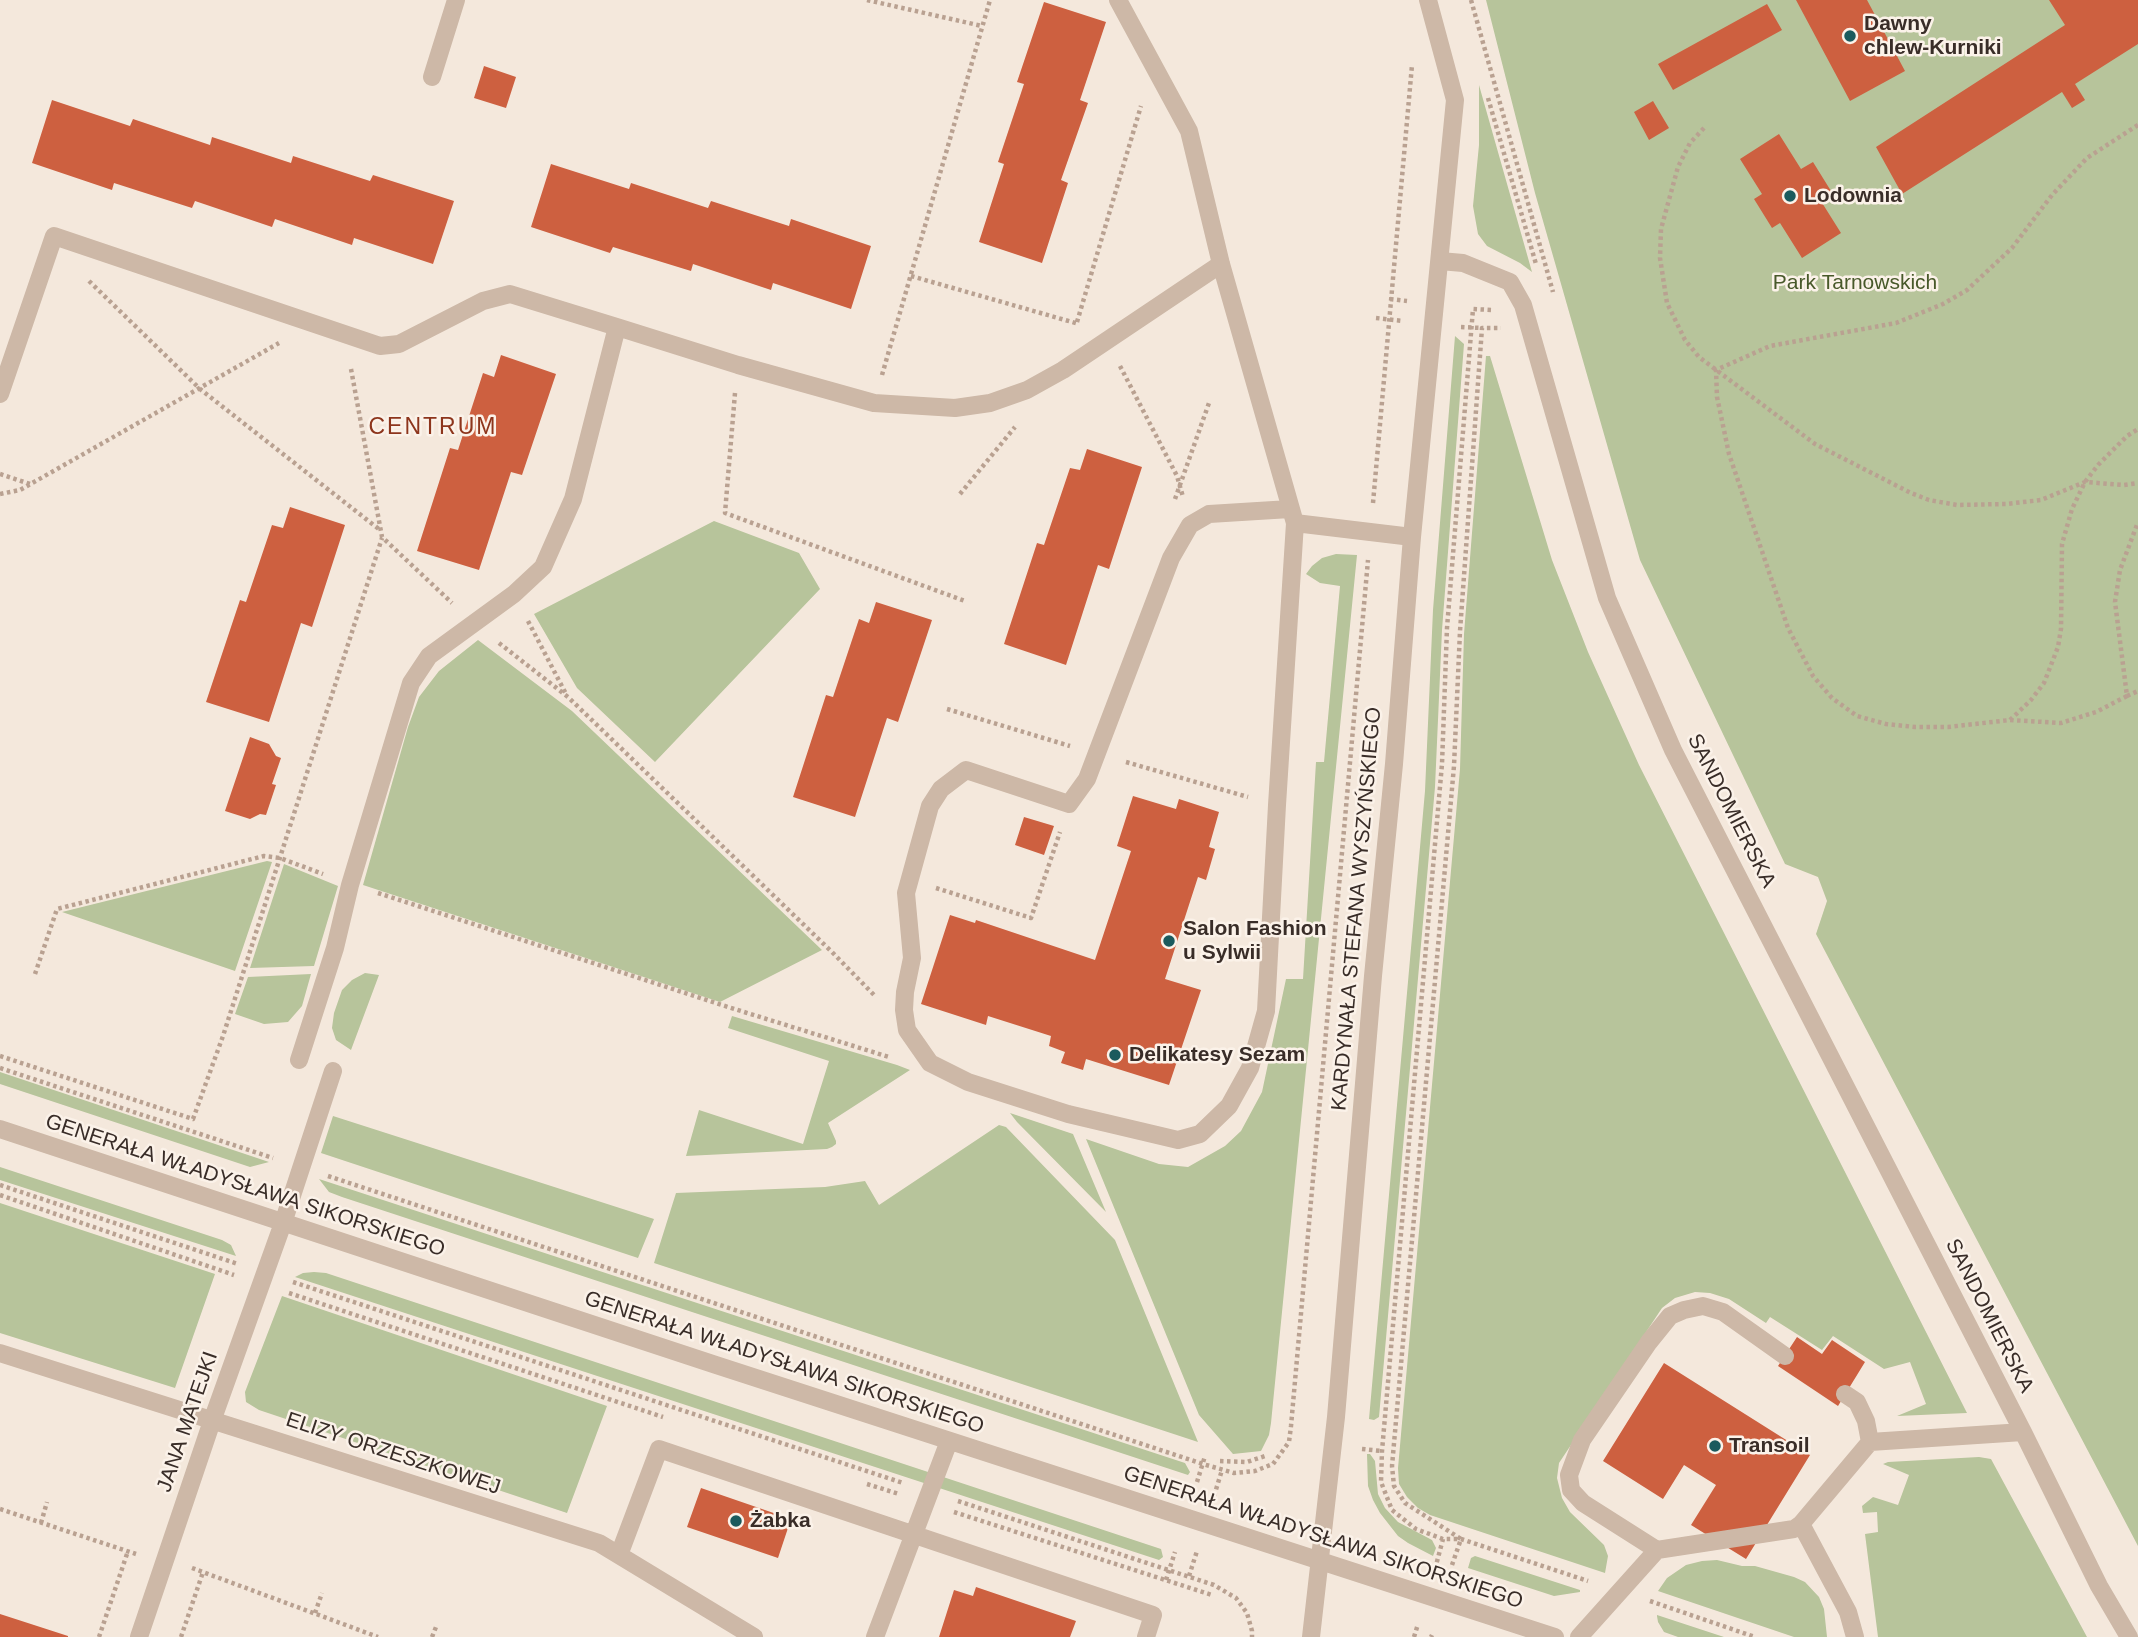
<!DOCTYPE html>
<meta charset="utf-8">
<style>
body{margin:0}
canvas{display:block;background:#f4e8dc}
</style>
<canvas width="2138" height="1637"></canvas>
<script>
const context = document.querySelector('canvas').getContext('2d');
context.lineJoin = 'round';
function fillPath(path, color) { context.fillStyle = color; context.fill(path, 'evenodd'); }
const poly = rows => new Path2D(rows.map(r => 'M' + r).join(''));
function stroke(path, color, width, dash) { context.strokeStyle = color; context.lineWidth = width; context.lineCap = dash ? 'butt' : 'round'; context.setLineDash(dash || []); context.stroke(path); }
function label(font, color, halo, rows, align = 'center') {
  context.font = font + ' Helvetica,sans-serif'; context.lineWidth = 5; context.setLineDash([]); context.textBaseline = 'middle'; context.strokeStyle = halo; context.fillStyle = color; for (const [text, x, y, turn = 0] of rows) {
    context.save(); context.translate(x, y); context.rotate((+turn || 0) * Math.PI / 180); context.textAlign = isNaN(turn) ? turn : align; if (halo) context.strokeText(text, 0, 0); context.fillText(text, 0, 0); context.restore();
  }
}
fillPath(poly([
 [1486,0,2138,0,2138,1546,1816,934,1827,901,1818,877,1785,864,1640,560,1535,193],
 [1479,85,1532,272,1520,263,1487,246,1478,234,1473,206,1479,145],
 [1455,336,1464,344,1442,630,1435,787,1379,1417,1374,1420,1369,1419,1425,791,1433,610],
 [1486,356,1490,356,1552,560,1588,652,1639,765,1967,1413,1897,1416,1926,1404,1910,1362,1884,1369,1833,1336,1822,1350,1770,1317,1766,1323,1729,1299,1710,1293,1695,1292,1675,1298,1662,1308,1559,1463,1557,1478,1562,1498,1570,1512,1604,1545,1608,1556,1605,1573,1430,1515,1418,1508,1407,1497,1399,1484,1398,1468,1460,769,1464,634],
 [714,521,799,553,820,589,655,762,577,688,534,614],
 [1336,554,1357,555,1271,1423,1269,1435,1261,1451,1233,1454,1199,1415,1086,1139,1159,1164,1188,1167,1225,1146,1241,1131,1262,1092,1286,979,1303,979,1316,762,1324,762,1340,586,1320,583,1306,574,1312,566,1322,558],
 [478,640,572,711,822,950,720,1002,363,885,408,727,419,697,439,671],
 [267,861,272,862,235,971,62,912],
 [284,864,338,886,314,966,250,968],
 [365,973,379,975,351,1050,336,1040,332,1028,334,1013,342,990,352,980],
 [311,974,302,1006,288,1022,264,1024,235,1014,248,977],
 [732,1016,897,1065,910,1070,828,1123,836,1141,836,1144,832,1147,827,1149,686,1156,699,1110,803,1144,829,1061,728,1028],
 [0,1072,269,1162,250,1167,0,1084],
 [1010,1113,1073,1134,1106,1212,1017,1122],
 [333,1116,654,1219,638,1258,321,1153],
 [999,1125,1006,1127,1115,1240,1198,1442,654,1263,676,1193,825,1187,865,1181,879,1205],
 [0,1167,222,1240,231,1245,236,1256,0,1180],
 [319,1179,1185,1463,1190,1472,1188,1475,342,1197,329,1192],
 [0,1203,215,1274,175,1388,0,1333],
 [314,1272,326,1273,1161,1549,1163,1557,1159,1560,295,1277,303,1273],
 [282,1296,607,1406,567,1513,259,1410,246,1402,245,1392],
 [1367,1454,1370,1454,1375,1461,1378,1494,1385,1508,1398,1522,1432,1540,1436,1548,1433,1556,1408,1543,1398,1536,1380,1513,1373,1500,1368,1486],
 [1979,1457,1991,1459,2087,1637,1878,1637,1865,1534,1878,1532,1877,1512,1863,1513,1862,1506,1873,1497,1898,1505,1909,1475,1883,1464,1888,1462],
 [1475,1556,1580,1590,1580,1592,1554,1596,1468,1568,1471,1558],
 [1717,1560,1742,1566,1755,1566,1794,1577,1805,1582,1819,1597,1824,1609,1827,1637,1794,1637,1658,1591,1667,1578,1686,1565,1702,1561],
 [1657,1616,1657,1615,1724,1637,1678,1637,1664,1632,1658,1622]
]), '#b7c49b');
fillPath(poly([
 [1796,0,1867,0,1905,71,1850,101],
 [2049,0,2138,0,2138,44,2075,84,2085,100,2072,108,2062,92,1902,194,1876,147,2065,25],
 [1044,2,1106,22,1080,100,1088,103,1061,180,1068,183,1042,263,979,242,1004,164,998,162,1024,84,1017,82],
 [1767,4,1782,30,1673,90,1658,64],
 [484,66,516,77,506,108,474,98],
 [52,100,130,126,133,119,210,145,212,137,291,163,293,156,370,181,373,175,454,201,433,264,354,238,352,245,275,219,272,227,195,201,192,208,114,183,112,190,32,163],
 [1653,101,1669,128,1649,140,1634,112],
 [1779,134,1801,169,1813,162,1831,191,1819,198,1841,233,1802,258,1780,223,1772,228,1754,199,1762,194,1740,159],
 [551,164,629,189,631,183,708,208,711,201,789,226,791,219,871,246,851,309,773,283,771,290,693,264,691,271,613,247,610,253,531,227],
 [501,355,556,374,522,475,511,472,479,570,417,551,450,448,458,450,483,373,494,377],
 [1087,449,1142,467,1109,569,1098,565,1066,665,1004,644,1037,543,1044,545,1070,468,1080,470],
 [290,507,345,525,312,627,301,623,269,722,206,702,240,600,246,602,272,525,283,528],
 [876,602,932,620,898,722,887,718,855,817,793,797,826,695,833,697,859,619,869,623],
 [250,737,269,744,276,756,281,758,272,784,276,785,266,815,260,814,250,819,225,811],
 [1133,796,1176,809,1179,799,1219,812,1209,847,1215,849,1206,880,1198,877,1165,979,1201,990,1169,1085,1086,1059,1083,1070,1061,1063,1065,1052,1049,1046,1051,1036,988,1016,986,1025,921,1004,950,915,975,923,976,920,1095,960,1131,851,1117,846],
 [1024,817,1054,826,1044,855,1015,845],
 [1797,1337,1822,1354,1832,1340,1865,1362,1838,1406,1778,1366],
 [1664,1363,1810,1455,1746,1559,1691,1525,1716,1485,1684,1465,1663,1499,1603,1461],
 [701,1488,791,1519,778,1558,687,1527],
 [976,1587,1076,1621,1070,1637,939,1637,954,1590,973,1596],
 [0,1614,68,1636,68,1637,0,1637]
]), '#cd6040');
stroke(poly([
 [867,0,982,26],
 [1471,0,1553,292],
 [1488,98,1536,264],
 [2138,125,2087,158,2052,195,2012,248,1967,290,1943,304,1896,323,1770,346,1716,370,1717,397,1729,454,1788,628,1813,676,1832,698,1857,716,1886,724,1915,727,1948,727,2010,720,2061,723,2096,712,2127,696,2115,602,2120,570,2138,522],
 [1704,128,1690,143,1678,167,1661,229,1660,258,1667,303,1685,340,1699,357,1815,444,1911,493,1929,500,1957,505,2006,504,2041,500,2085,482,2124,485,2138,483],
 [911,276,1079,324],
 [89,281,200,389,380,530],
 [1390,299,1407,301],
 [1491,310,1473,309,1447,628,1442,764,1382,1451,1381,1482,1392,1510,1416,1529,1443,1539,1461,1539,1588,1581],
 [1376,318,1403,321],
 [1077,322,1141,106],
 [1461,327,1482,328],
 [1120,366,1177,476,1183,497],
 [351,369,382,537,452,603],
 [882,375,990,0],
 [735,393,725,513,965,601],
 [0,474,30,484],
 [0,494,20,490,279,343],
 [960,494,1015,427],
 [1175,499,1209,403],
 [1373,503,1412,65],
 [528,621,566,694],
 [499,643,568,697,832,952,875,996],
 [2127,696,2138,691],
 [947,709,1070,746],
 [2010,720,2031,700,2044,683,2058,647,2061,629,2062,544,2072,509,2085,482,2098,465,2127,436,2138,429],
 [1126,762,1248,797],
 [936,888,1031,918,1060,832],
 [378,893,728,1007,889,1057],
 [35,974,57,909,264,856,280,858,323,874],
 [0,1056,193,1119,223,1036,382,538],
 [0,1068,273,1158],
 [328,1176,1203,1464,1234,1473,1255,1471,1273,1464,1289,1442,1291,1426,1368,560],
 [0,1185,238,1264],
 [0,1195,234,1275],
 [293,1282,903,1483],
 [289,1293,663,1417],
 [1362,1449,1382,1451],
 [1220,1461,1247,1462,1265,1456],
 [1197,1482,1205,1456],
 [867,1484,899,1494],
 [1214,1496,1222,1470],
 [958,1501,1214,1585,1236,1598,1247,1613,1252,1631,1252,1637],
 [0,1509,136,1554],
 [954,1512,1212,1595],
 [41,1523,47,1502],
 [1452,1565,1461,1539,1405,1503,1394,1486,1392,1466,1454,766,1460,631,1482,328,1501,328],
 [192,1568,378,1637],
 [1435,1569,1443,1539],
 [1189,1576,1197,1551],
 [1166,1580,1175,1552],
 [1650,1601,1755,1637],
 [315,1613,322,1593],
 [99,1637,128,1551],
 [181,1637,203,1572],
 [432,1637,436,1627],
 [1414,1637,1418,1624],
 [1431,1637,1432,1635]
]), '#b9a191', 4.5, [3.5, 3.5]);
stroke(poly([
 [1118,0,1189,131,1221,264,1295,523,1277,805,1266,1011,1250,1068,1229,1106,1200,1134,1178,1140,1068,1114,968,1082,930,1063,907,1030,904,1010,905,992,912,958,906,893,930,806,941,789,966,770,1069,804,1087,779,1171,558,1190,525,1209,514,1290,509],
 [432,77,456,0],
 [1440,261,1463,263,1510,282,1523,305,1607,598,1673,750,2023,1432,2099,1586,2129,1637],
 [617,327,738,365,874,403,955,408,990,403,1027,390,1063,370,1221,264],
 [0,394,54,236,380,346,399,344,483,301,510,294,617,327,573,499,543,567,514,594,429,656,411,683,350,885,335,948,299,1060],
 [1295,523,1412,537],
 [0,1129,716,1365,1555,1637],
 [0,1353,599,1543,754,1637],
 [1845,1394,1857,1402,1866,1421,1870,1442],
 [1801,1524,1848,1612,1855,1637],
 [1657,1550,1583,1503,1571,1490,1569,1475,1582,1440,1649,1342,1670,1316,1684,1310,1703,1306,1723,1312,1785,1356],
 [619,1555,659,1449,1153,1615,1146,1637],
 [139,1637,212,1421,283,1223,333,1071],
 [875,1637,949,1441],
 [1311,1637,1336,1417,1373,976,1394,764,1412,537,1455,100,1428,0],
 [1579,1637,1657,1550,1794,1529,1801,1524,1870,1442,2023,1432]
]), '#cdb8a7', 18);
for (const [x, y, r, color] of [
 [1850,36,7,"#1b5a5d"],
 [1790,196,7,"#1b5a5d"],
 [1169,941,7,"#1b5a5d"],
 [1115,1055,7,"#1b5a5d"],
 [1715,1446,7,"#1b5a5d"],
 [736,1521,7,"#1b5a5d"]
]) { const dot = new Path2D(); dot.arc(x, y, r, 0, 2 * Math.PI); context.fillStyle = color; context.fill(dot); stroke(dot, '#fbf2e9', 2.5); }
label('bold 21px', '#392d28', '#fbf2e9', [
 ["Dawny",1864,24],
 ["chlew-Kurniki",1864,48],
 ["Lodownia",1804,196],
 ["Salon Fashion",1183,929],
 ["u Sylwii",1183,953],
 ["Delikatesy Sezam",1129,1055],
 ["Transoil",1729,1446],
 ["Żabka",750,1521]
], 'left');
label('21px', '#48592a', '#fbf2e9', [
 ["Park Tarnowskich",1855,283]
]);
label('21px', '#392d28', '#fbf2e9', [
 ["SANDOMIERSKA",1731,811,63],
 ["KARDYNAŁA STEFANA WYSZYŃSKIEGO",1357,909,-85],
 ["GENERAŁA WŁADYSŁAWA SIKORSKIEGO",245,1186,18],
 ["SANDOMIERSKA",1989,1316,63],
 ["GENERAŁA WŁADYSŁAWA SIKORSKIEGO",784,1363,18],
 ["JANA MATEJKI",188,1422,-71],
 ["ELIZY ORZESZKOWEJ",393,1454,18],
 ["GENERAŁA WŁADYSŁAWA SIKORSKIEGO",1323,1538,18]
]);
context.letterSpacing = '2px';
label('23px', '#8d351c', '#fbf2e9', [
 ["CENTRUM",433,428]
]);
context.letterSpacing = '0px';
</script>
